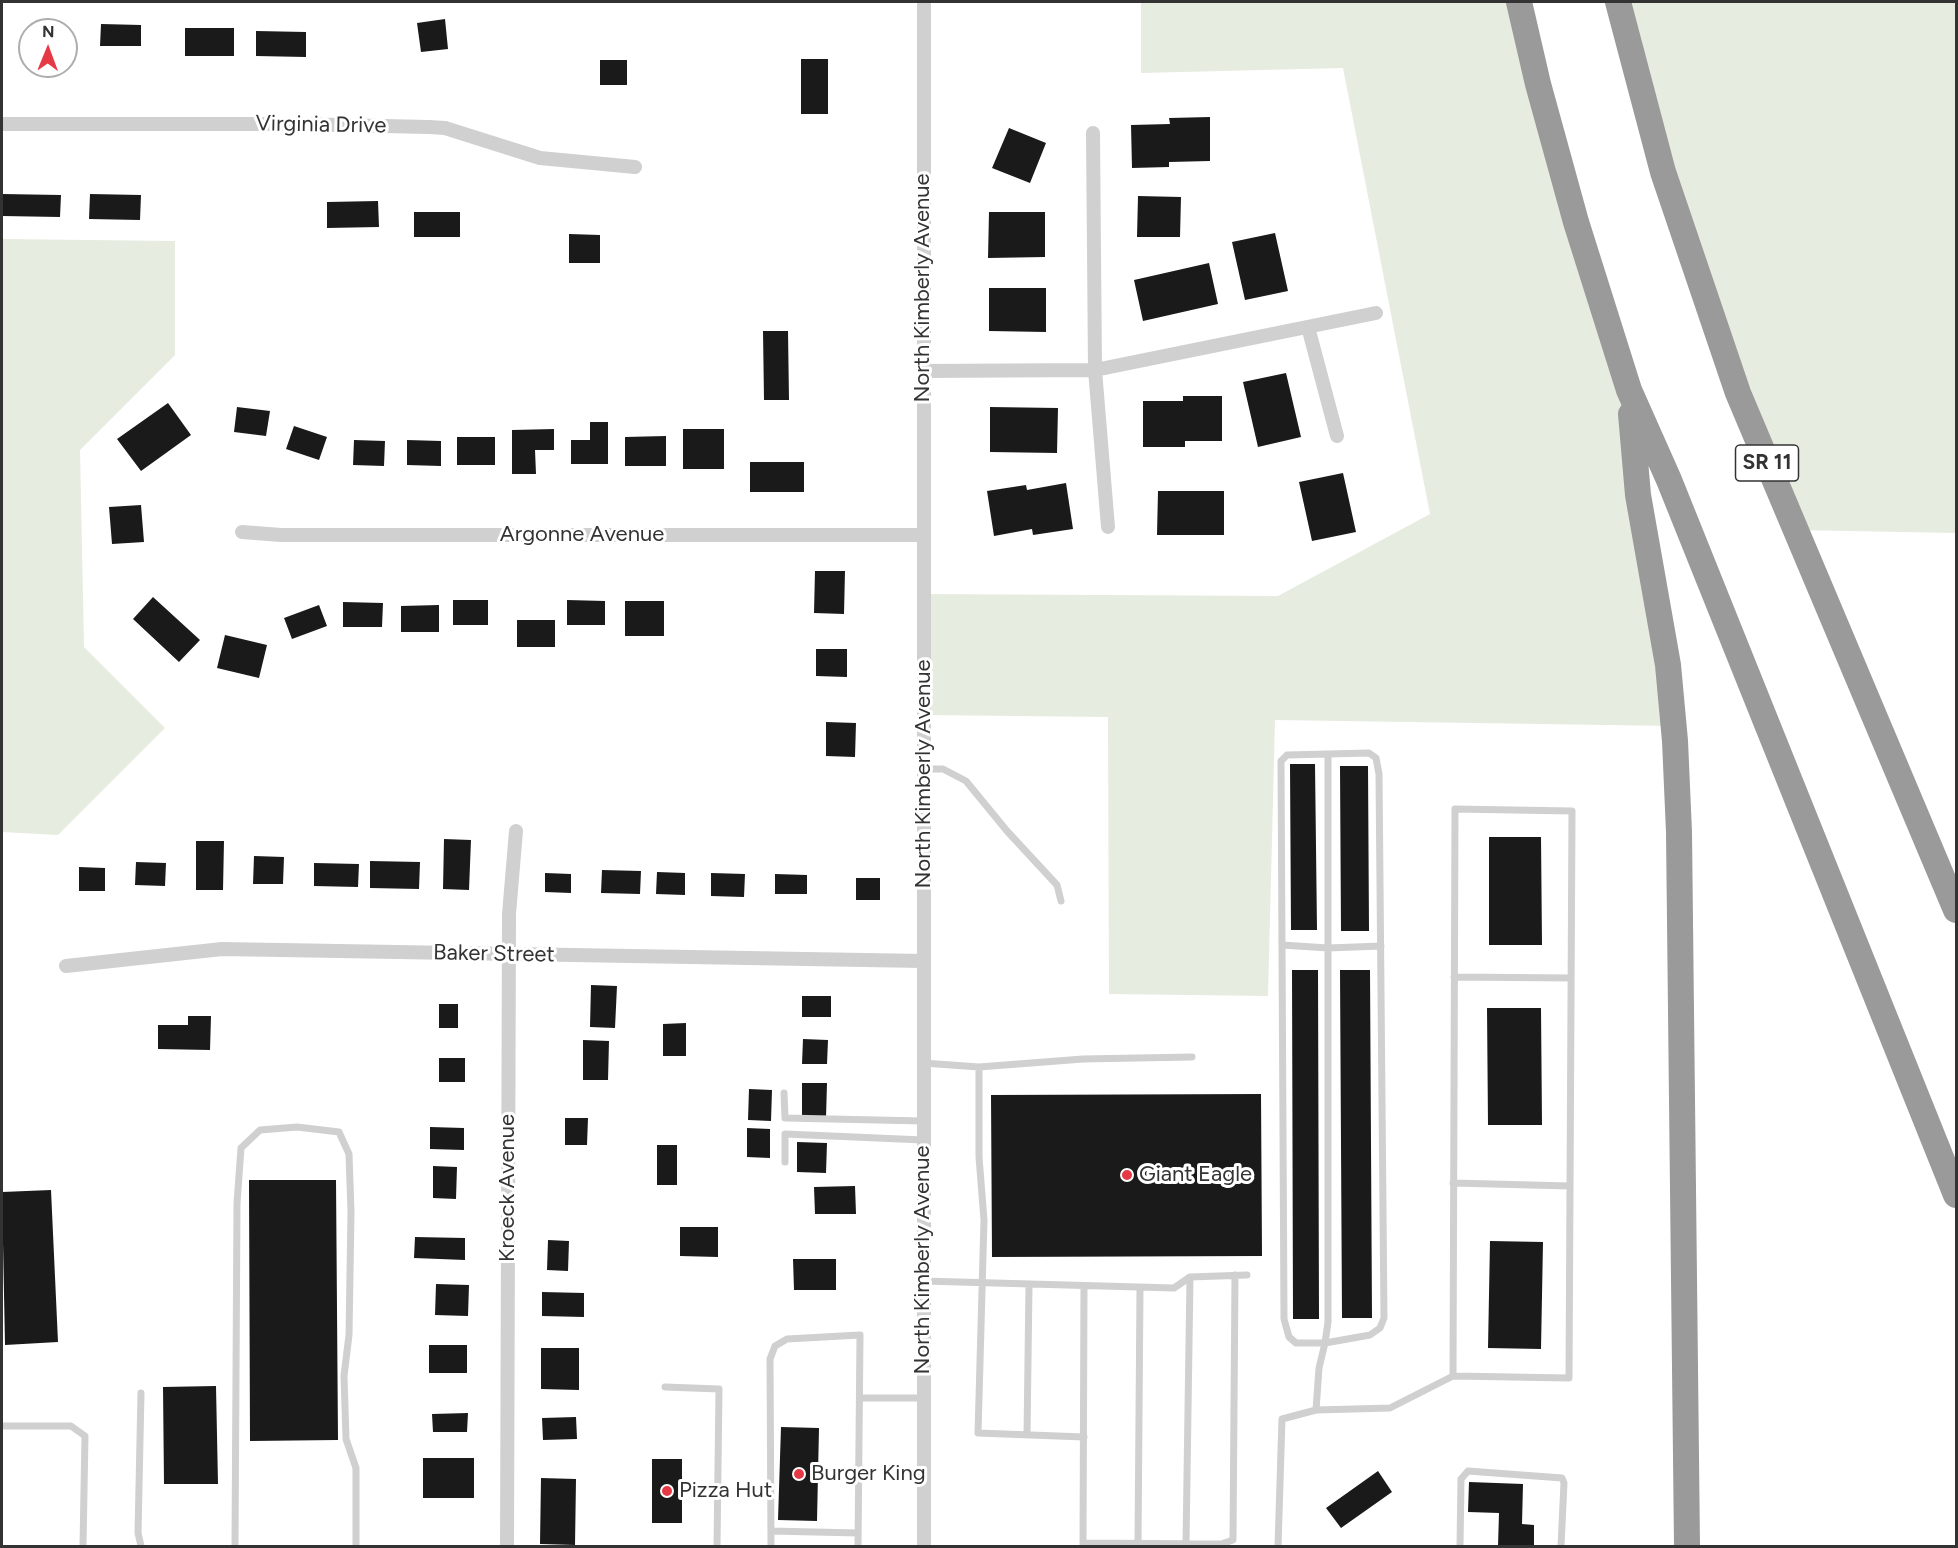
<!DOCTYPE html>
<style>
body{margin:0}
#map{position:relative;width:1958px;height:1548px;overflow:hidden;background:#fff;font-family:Figtree,sans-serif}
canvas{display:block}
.frame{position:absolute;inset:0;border:3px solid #333;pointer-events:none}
.north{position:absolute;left:18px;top:18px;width:60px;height:60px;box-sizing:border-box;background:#fff;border:2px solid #adadad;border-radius:50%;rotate:1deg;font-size:16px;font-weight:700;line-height:24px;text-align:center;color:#333}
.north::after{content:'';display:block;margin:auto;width:21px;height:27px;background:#e63946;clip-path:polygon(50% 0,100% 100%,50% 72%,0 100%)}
</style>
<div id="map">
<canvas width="1958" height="1548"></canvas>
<div class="frame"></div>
<div class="north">N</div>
</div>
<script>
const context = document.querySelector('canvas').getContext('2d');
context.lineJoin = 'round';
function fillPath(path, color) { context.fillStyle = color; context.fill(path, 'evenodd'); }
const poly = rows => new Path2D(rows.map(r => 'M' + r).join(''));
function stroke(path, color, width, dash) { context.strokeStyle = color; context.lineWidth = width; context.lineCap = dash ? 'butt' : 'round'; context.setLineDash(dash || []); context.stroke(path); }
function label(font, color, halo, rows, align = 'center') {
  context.font = font + ' Figtree,sans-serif'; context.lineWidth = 6; context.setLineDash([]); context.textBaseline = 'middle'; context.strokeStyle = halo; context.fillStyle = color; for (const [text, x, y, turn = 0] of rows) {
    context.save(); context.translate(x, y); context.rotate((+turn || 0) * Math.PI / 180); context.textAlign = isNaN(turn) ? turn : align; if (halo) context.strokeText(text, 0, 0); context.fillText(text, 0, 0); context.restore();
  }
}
fillPath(poly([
 [1141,2,1519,2,1629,390,1674,726,1275,720,1268,996,1109,994,1108,717,924,715,923,594,1278,596,1430,514,1343,68,1141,73],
 [1618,2,1956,2,1956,533,1795,530],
 [2,239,175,241,175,355,80,450,84,647,165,728,58,835,2,832]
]), '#e6ecdf');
fillPath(poly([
 [445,19,448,49,421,52,417,23],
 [101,24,141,25,141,46,100,46],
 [185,28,234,28,234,56,185,56],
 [256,31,306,32,306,57,256,56],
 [801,59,828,59,828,114,801,114],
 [600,60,627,60,627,85,600,85],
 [1210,117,1210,161,1169,162,1169,167,1132,168,1131,125,1170,124,1169,118],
 [1009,128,1046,143,1030,183,992,168],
 [2,194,61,195,60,217,2,216],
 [90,194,141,195,140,220,89,219],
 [1138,196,1181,197,1180,237,1137,237],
 [378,201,379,227,327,228,327,202],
 [414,212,460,212,460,237,414,237],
 [989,212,1045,212,1045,257,988,258],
 [1275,233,1288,291,1245,300,1232,242],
 [569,234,600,235,600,263,569,263],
 [1209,263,1218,304,1143,321,1134,280],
 [989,288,1046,288,1046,332,989,331],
 [763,331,788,331,789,400,764,400],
 [1286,373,1301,437,1258,447,1243,382],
 [1183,396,1222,396,1222,441,1185,441,1185,447,1143,447,1143,401,1183,401],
 [168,403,191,435,141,471,117,439],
 [237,407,270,411,266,436,234,432],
 [990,407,1058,408,1057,453,990,452],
 [590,422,608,422,608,464,571,464,571,440,590,440],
 [294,426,327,437,319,460,286,449],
 [554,429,554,450,535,450,536,474,512,474,512,430],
 [683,429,724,429,724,469,683,469],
 [666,436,666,466,625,466,625,437],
 [457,437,495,437,495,465,457,465],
 [354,440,385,441,384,466,353,465],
 [407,440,441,441,441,466,407,465],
 [750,462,804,462,804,492,750,492],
 [1343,473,1356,532,1312,541,1299,482],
 [1066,483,1073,529,1033,535,1032,529,994,536,987,491,1026,485,1027,490],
 [1158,491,1224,491,1224,535,1157,535],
 [141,505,144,542,112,544,109,507],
 [815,571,845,571,844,614,814,613],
 [153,597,200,640,179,662,133,619],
 [453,600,488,600,488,625,453,625],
 [567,600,605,601,605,625,567,625],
 [625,601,664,601,664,636,625,636],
 [343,602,383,603,382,627,343,627],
 [319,605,327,626,292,639,284,618],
 [439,605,439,632,401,632,401,606],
 [517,620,555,620,555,647,517,647],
 [225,635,267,645,259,678,217,668],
 [816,649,847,649,847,677,816,676],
 [826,722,856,723,855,757,826,756],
 [1290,764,1315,764,1317,930,1291,930],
 [1340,766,1368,766,1369,931,1341,931],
 [1489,837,1541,837,1542,945,1489,945],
 [444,839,471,840,469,890,443,889],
 [196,841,224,841,223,890,196,890],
 [254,856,284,857,283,884,253,884],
 [370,861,420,862,419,889,370,888],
 [136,862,166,863,165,886,135,885],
 [314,863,359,864,358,887,314,886],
 [79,867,105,868,105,891,79,891],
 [602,870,641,871,640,894,601,893],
 [657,872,685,873,685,895,656,894],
 [545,873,571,874,571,893,545,892],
 [711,873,745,874,744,897,711,896],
 [775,874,807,875,807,894,775,894],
 [856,878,880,878,880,900,856,900],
 [1292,970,1318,970,1319,1319,1293,1319],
 [1340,970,1370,970,1372,1318,1342,1318],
 [591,985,617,986,615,1028,590,1027],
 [802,996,831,996,831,1017,802,1017],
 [439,1004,458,1004,458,1028,439,1028],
 [1487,1008,1541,1008,1542,1125,1488,1125],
 [188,1016,211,1016,210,1050,158,1049,158,1025,188,1025],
 [686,1023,686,1056,663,1056,663,1024],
 [803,1039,828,1040,827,1064,802,1064],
 [583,1040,609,1041,608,1080,583,1080],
 [439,1058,465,1058,465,1082,439,1082],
 [802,1083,827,1083,826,1118,802,1118],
 [749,1089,772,1090,771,1121,748,1120],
 [1261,1094,1262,1256,992,1257,991,1095],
 [565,1118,588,1118,587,1145,565,1145],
 [430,1127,464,1128,464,1150,430,1149],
 [747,1128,770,1129,770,1158,747,1157],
 [797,1142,827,1143,826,1173,797,1172],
 [657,1145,677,1145,677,1185,657,1185],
 [433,1166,457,1167,456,1199,433,1198],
 [249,1180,336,1180,338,1440,250,1441],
 [855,1186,856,1214,815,1214,814,1187],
 [51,1190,58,1342,5,1345,2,1192],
 [680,1227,718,1227,718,1257,680,1256],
 [415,1237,465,1238,465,1260,414,1258],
 [548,1240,569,1241,568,1271,547,1270],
 [1490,1241,1543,1242,1541,1349,1488,1348],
 [793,1259,836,1259,836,1290,794,1290],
 [436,1284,469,1285,468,1316,435,1315],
 [542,1292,584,1293,584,1317,542,1316],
 [429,1345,467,1345,467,1373,429,1373],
 [541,1348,579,1348,579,1390,541,1389],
 [216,1386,218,1484,164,1484,163,1387],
 [468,1413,467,1432,433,1432,432,1414],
 [576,1417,577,1439,543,1440,542,1418],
 [781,1427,819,1428,817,1521,778,1520],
 [423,1458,474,1458,474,1498,423,1498],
 [652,1459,682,1459,682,1523,652,1523],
 [1378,1471,1392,1492,1341,1528,1326,1508],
 [541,1478,576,1479,575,1545,540,1544],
 [1469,1482,1523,1484,1522,1524,1534,1525,1534,1546,1498,1546,1499,1513,1468,1512]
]), '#1a1a1a');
stroke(poly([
 [924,769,943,769,966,781,1007,831,1057,885,1061,901],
 [1282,945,1328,948,1381,946],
 [1454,977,1571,978],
 [923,1063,979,1067,1083,1059,1192,1057],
 [979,1067,979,1157,984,1220,978,1433,1084,1437],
 [784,1093,785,1118,923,1121],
 [785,1162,785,1134,923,1140],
 [1453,1183,1570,1186],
 [923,1281,1174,1288,1190,1277,1247,1275],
 [665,1387,719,1389,717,1546],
 [861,1398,924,1398],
 [1316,1410,1319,1368,1325,1343,1296,1343,1289,1337,1284,1319,1281,761,1287,755,1369,753,1376,758,1379,774,1384,1318,1380,1328,1370,1335,1325,1343,1328,1322,1328,754],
 [2,1426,71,1426,85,1436,83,1546],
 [1027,1435,1029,1285],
 [771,1531,858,1533],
 [1083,1543,1221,1544,1233,1540,1235,1275],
 [1138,1543,1140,1288],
 [1186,1543,1190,1277],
 [141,1546,138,1533,141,1393],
 [235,1546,237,1203,241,1148,260,1130,297,1127,339,1132,349,1154,351,1212,349,1335,344,1376,346,1439,356,1468,356,1546],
 [771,1546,770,1359,775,1346,787,1339,860,1335,858,1546],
 [1083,1546,1084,1287],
 [1278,1546,1282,1419,1316,1410,1390,1408,1453,1376,1569,1378,1572,811,1455,809,1453,1376],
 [1460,1546,1461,1479,1468,1471,1562,1478,1564,1483,1561,1546]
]), '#d0d0d0', 7);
stroke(poly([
 [924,2,924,1546],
 [2,124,293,124,429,127,445,128,540,158,635,167],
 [1093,133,1095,370,1108,527],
 [1308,327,1337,436],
 [923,371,1095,370,1376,313],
 [242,532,281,535,922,535],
 [66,966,222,949,923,961],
 [507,1546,509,914,516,831]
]), '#d0d0d0', 14);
stroke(poly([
 [1519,2,1538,84,1576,222,1629,390,1669,480,1956,1195],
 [1618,2,1663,172,1738,393,1956,910],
 [1631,414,1638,495,1668,665,1675,741,1679,832,1687,1546]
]), '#9a9a9a', 26);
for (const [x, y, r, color] of [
 [1127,1175,6,"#e63946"],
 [799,1474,6,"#e63946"],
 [667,1491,6,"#e63946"]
]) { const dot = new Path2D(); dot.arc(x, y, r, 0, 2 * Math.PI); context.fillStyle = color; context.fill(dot); stroke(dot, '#fff', 2); }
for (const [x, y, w] of [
 [1767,463,63]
]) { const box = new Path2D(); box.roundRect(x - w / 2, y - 18, w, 36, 4.5); context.fillStyle = '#fff'; context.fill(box); stroke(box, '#333', 1.5); }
label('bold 21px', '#333', null, [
 ["SR 11",1767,463]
]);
label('22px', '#333', '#fff', [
 ["Virginia Drive",321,125,1],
 ["North Kimberly Avenue",923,288,-90],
 ["Argonne Avenue",582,535],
 ["North Kimberly Avenue",924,774,-90],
 ["Baker Street",494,954,1],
 ["Kroeck Avenue",508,1188,-90],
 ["North Kimberly Avenue",923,1260,-90]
]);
label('22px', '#333', '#fff', [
 ["Giant Eagle",1139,1175],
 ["Burger King",811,1474],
 ["Pizza Hut",679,1491]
], 'left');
</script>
